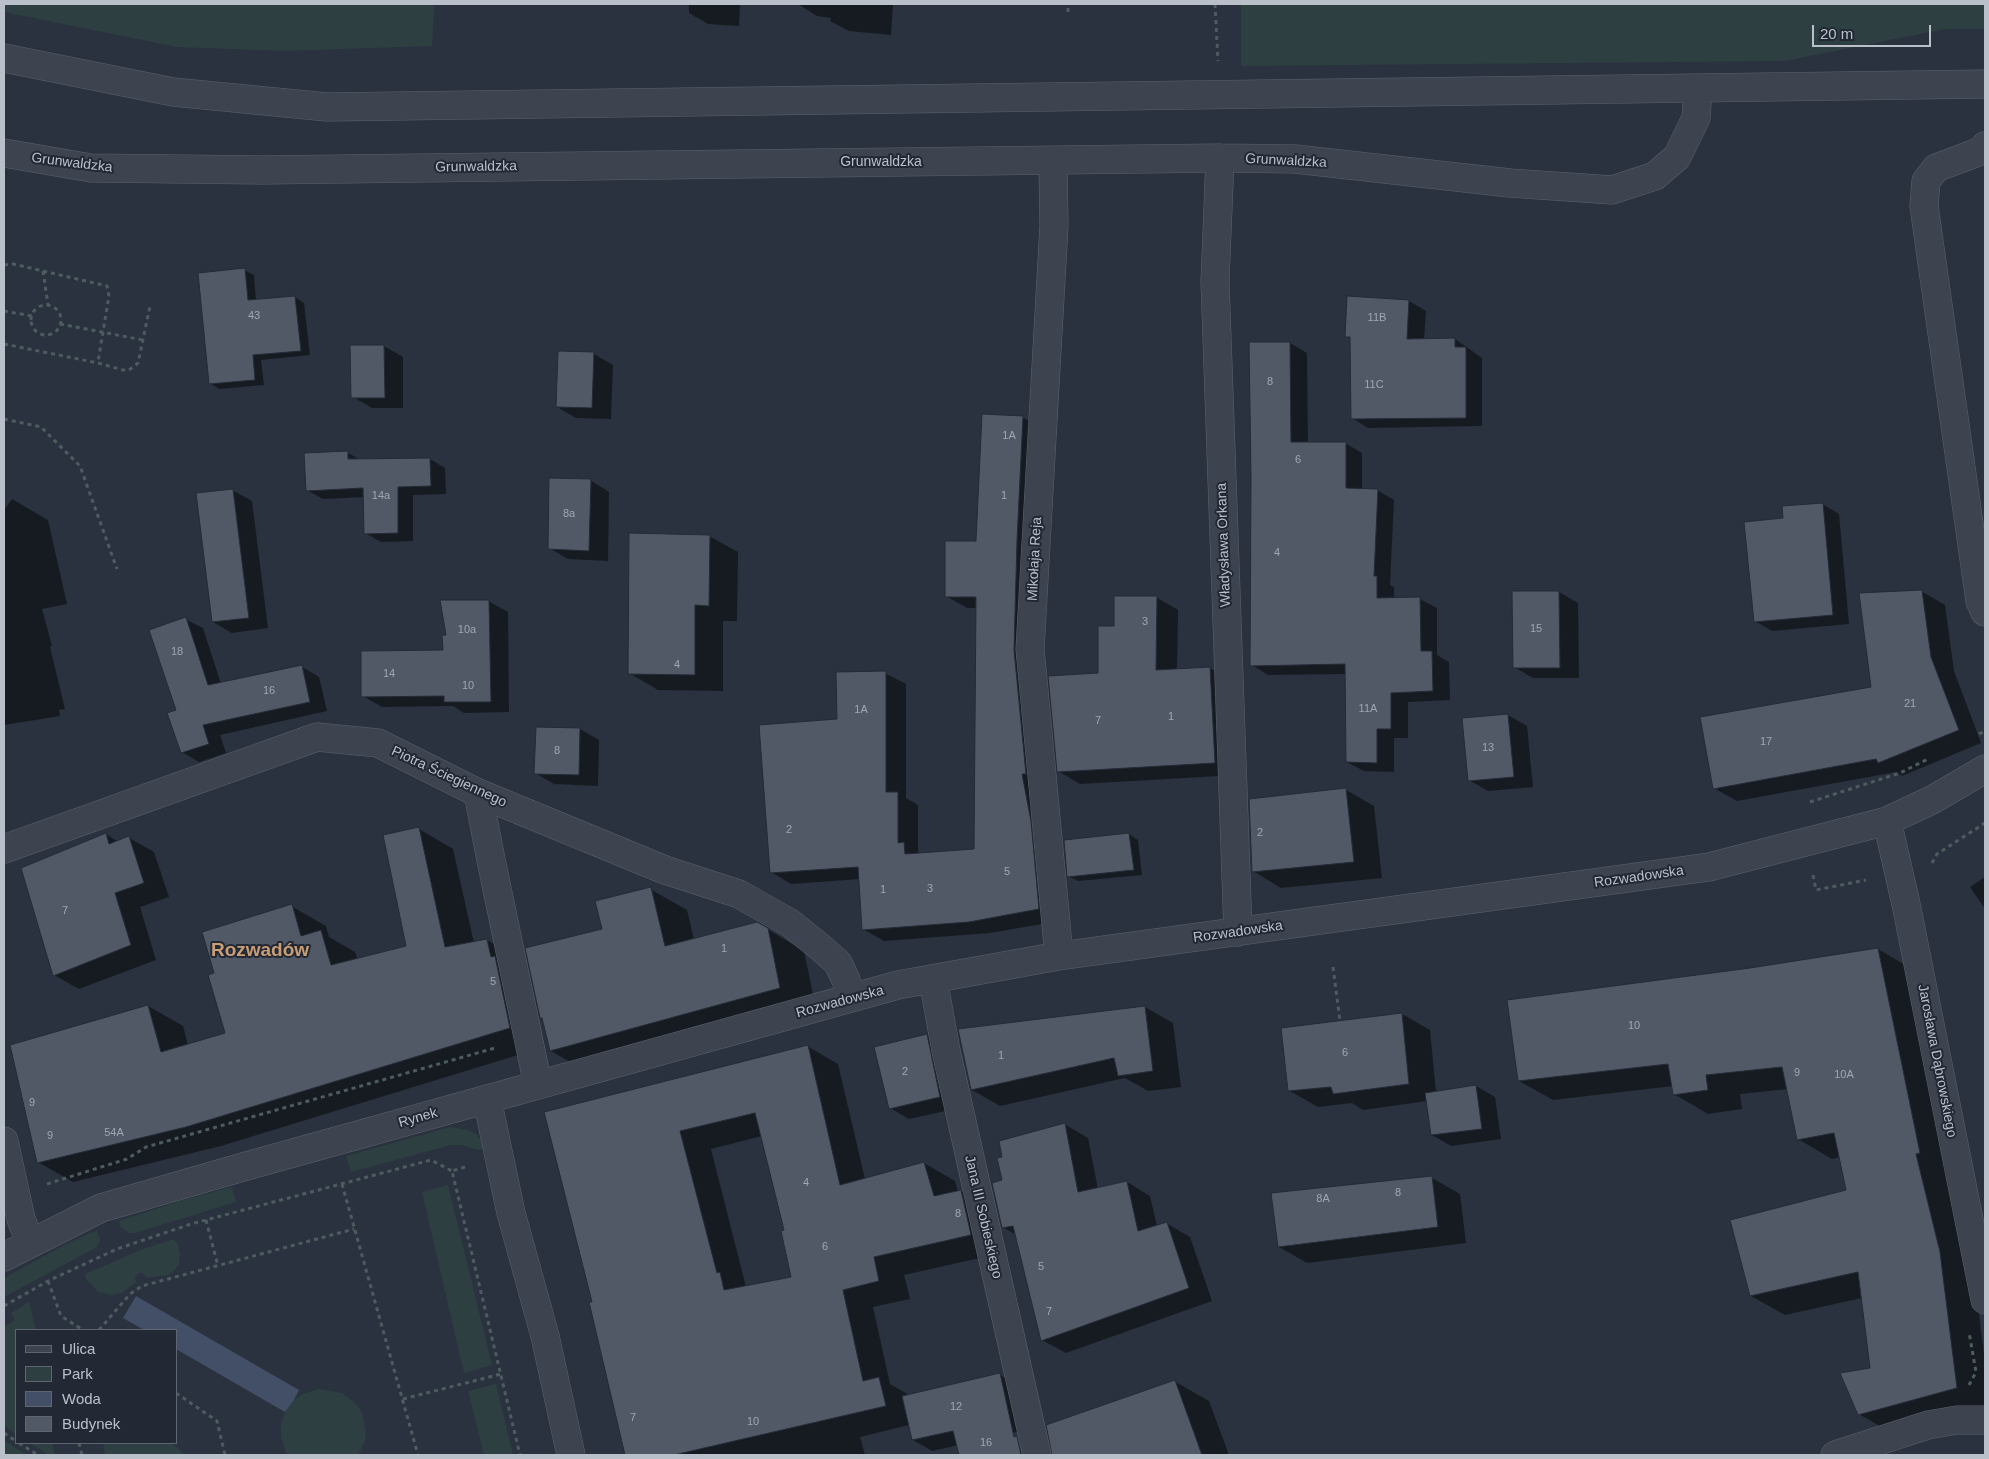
<!DOCTYPE html>
<meta charset="utf-8">
<style>
body{margin:0}
#map{position:relative;width:1989px;height:1459px;overflow:hidden;background:#2a323f;font-family:Arial,sans-serif}
canvas{display:block}
.frame{position:absolute;inset:0;border:5px solid #bac0ca;pointer-events:none}
.legend{position:absolute;left:15px;top:1329px;width:162px;height:115px;box-sizing:border-box;background:#222935;border:1px solid #5f6571;margin:0;padding:6px 9px;list-style:none;font-size:15px;color:#bac0ca}
.legend li{display:flex;align-items:center;gap:10px;height:25px}
.legend b{width:25px;border:1px solid #5f6571}
.scale{position:absolute;left:1812px;top:25px;width:119px;height:22px;box-sizing:border-box;border:2px solid #bac0ca;border-top:0;padding-left:6px;font-size:15px;line-height:18px;white-space:nowrap;color:#bac0ca;-webkit-text-stroke:4px #222935;paint-order:stroke}
</style>
<div id="map">
<canvas width="1989" height="1459"></canvas>
<div class="frame"></div>
<ul class="legend">
<li><b style="height:6px;background:#3e444f"></b>Ulica</li>
<li><b style="height:14px;background:#2d3f41"></b>Park</li>
<li><b style="height:14px;background:#424f66"></b>Woda</li>
<li><b style="height:14px;background:#515967"></b>Budynek</li>
</ul>
<div class="scale">20 m</div>
</div>
<script>
const context = document.querySelector('canvas').getContext('2d');
context.lineJoin = 'round';
function fillPath(path, color) { context.fillStyle = color; context.fill(path, 'evenodd'); }
const poly = rows => new Path2D(rows.map(r => 'M' + r).join(''));
function stroke(path, color, width, dash) { context.strokeStyle = color; context.lineWidth = width; context.lineCap = dash ? 'butt' : 'round'; context.setLineDash(dash || []); context.stroke(path); }
function label(font, color, halo, rows, align = 'center') {
  context.font = font + ' Arial,sans-serif'; context.lineWidth = 4; context.setLineDash([]); context.textBaseline = 'middle'; context.strokeStyle = halo; context.fillStyle = color; for (const [text, x, y, turn = 0] of rows) {
    context.save(); context.translate(x, y); context.rotate((+turn || 0) * Math.PI / 180); context.textAlign = isNaN(turn) ? turn : align; if (halo) context.strokeText(text, 0, 0); context.fillText(text, 0, 0); context.restore();
  }
}
fillPath(poly([
 [4,4,434,4,432,46,284,51,177,47,4,12],
 [1241,4,1985,4,1985,29,1945,29,1785,61,1241,66],
 [450,1127,467,1130,476,1134,487,1148,478,1150,462,1145,451,1145,351,1172,346,1156],
 [448,1185,492,1365,464,1373,422,1192],
 [232,1187,236,1202,135,1233,129,1233,121,1228,119,1221,183,1200],
 [97,1230,100,1240,97,1247,4,1297,4,1278,64,1245],
 [174,1239,178,1244,180,1255,179,1264,173,1272,168,1275,146,1278,143,1273,138,1273,135,1278,136,1282,127,1289,122,1293,111,1295,98,1292,86,1279,85,1274,143,1249],
 [29,1302,36,1330,16,1330,16,1434,4,1425,4,1327,15,1320,11,1313],
 [496,1384,513,1455,484,1455,468,1391],
 [319,1389,342,1393,357,1405,362,1413,366,1431,365,1441,358,1455,287,1455,281,1437,281,1425,285,1412,294,1400,303,1394],
 [4,1440,26,1455,4,1455],
 [30,1443,52,1443,55,1455,49,1455],
 [103,1443,172,1443,185,1455,105,1455]
]), '#2d3f41');
fillPath(poly([
 [136,1296,299,1390,294,1400,285,1412,176,1349,176,1330,144,1330,123,1318]
]), '#424f66');
fillPath(poly([
 [689,4,740,4,739,26,708,24,689,13],
 [798,4,893,4,891,35,849,31,830,21,831,18,817,16],
 [244,270,254,275,256,301,295,297,304,303,310,355,261,360,264,385,219,389,210,383],
 [1349,298,1409,301,1426,311,1424,340,1455,339,1482,358,1482,426,1368,428,1352,418,1351,339,1346,336],
 [1290,343,1307,353,1308,444,1345,443,1362,453,1362,490,1377,490,1394,500,1390,585,1394,587,1394,599,1420,599,1437,608,1437,655,1449,662,1450,700,1408,702,1408,738,1394,738,1394,772,1364,771,1347,762,1346,674,1268,675,1252,665],
 [384,346,403,357,403,408,372,408,353,397],
 [594,354,613,365,611,419,576,418,557,407],
 [1022,417,1043,429,1037,554,1059,921,990,933,884,941,863,929,860,879,791,884,771,872,838,720,885,673,906,684,906,798,918,805,918,852,922,854,975,850,977,608,967,608,946,596,977,543],
 [348,453,361,460,430,459,445,468,446,494,413,495,413,541,381,542,365,533,365,497,323,499,307,490],
 [590,480,609,492,608,561,568,559,549,548],
 [232,490,252,501,268,628,232,633,213,622],
 [12,499,48,520,67,604,42,609,52,646,50,647,65,709,59,710,60,716,4,725,4,510],
 [1822,504,1839,514,1849,624,1772,631,1755,621],
 [709,536,738,552,737,621,723,621,723,691,658,690,629,673],
 [1921,591,1945,605,1954,671,1981,743,1902,776,1896,772,1737,801,1714,788,1873,688],
 [1559,592,1578,603,1579,678,1533,678,1514,667],
 [1156,597,1178,610,1177,670,1210,668,1231,681,1236,775,1080,784,1058,771,1100,674],
 [488,601,508,612,509,712,464,713,453,706,382,707,363,696,444,651,447,636],
 [185,619,203,628,221,684,302,667,319,677,327,711,220,735,226,753,199,762,182,752,178,710],
 [1508,715,1527,726,1533,787,1488,791,1469,780,1464,719],
 [537,728,580,729,599,740,598,786,554,784,535,773],
 [1346,790,1374,806,1382,878,1281,888,1253,871],
 [419,829,453,849,474,943,487,940,522,961,525,975,530,977,544,1047,221,1146,73,1182,38,1162,148,1006,183,1026,188,1045,227,1033,215,974,291,906,326,926,329,937,355,952,358,960,407,947],
 [106,834,118,842,129,838,154,852,169,897,140,907,156,960,79,989,54,975],
 [1129,834,1138,840,1142,875,1078,881,1068,876],
 [1985,877,1985,909,1970,887],
 [650,889,687,910,694,940,757,923,804,951,816,1009,588,1072,551,1051,544,1019,541,1018,604,930],
 [1878,949,1912,969,1974,1273,1985,1363,1985,1409,1893,1434,1859,1414,1872,1370,1862,1298,1785,1315,1751,1296,1848,1191,1840,1157,1832,1159,1798,1139,1788,1089,1740,1094,1742,1109,1708,1114,1674,1094,1673,1086,1553,1100,1519,1081,1750,969],
 [1145,1007,1173,1023,1181,1087,1148,1091,1125,1078,1000,1106,972,1090],
 [1402,1014,1430,1030,1436,1092,1476,1086,1495,1097,1501,1139,1451,1146,1432,1135,1427,1101,1363,1110,1352,1103,1318,1107,1290,1091],
 [927,1036,946,1047,959,1108,909,1119,890,1108],
 [807,1046,838,1064,865,1179,924,1163,955,1181,958,1192,961,1191,992,1209,1002,1253,904,1275,910,1299,873,1307,890,1384,909,1395,1000,1375,1019,1386,1029,1429,932,1451,913,1440,909,1425,860,1437,865,1455,626,1455,591,1303,593,1303,545,1113],
 [762,1136,785,1231,792,1278,746,1287,711,1149],
 [1064,1124,1088,1138,1098,1189,1127,1182,1150,1196,1157,1226,1166,1223,1190,1237,1212,1301,1066,1353,1042,1340,1016,1235,1003,1227,1003,1181],
 [1432,1178,1460,1194,1466,1243,1307,1263,1279,1247],
 [1174,1381,1209,1401,1229,1455,1067,1455,1066,1451]
]), '#0007');
const building = poly([
 [245,268,248,300,295,296,301,351,253,355,255,380,209,384,198,273,245,268],
 [1347,296,1409,300,1407,339,1455,338,1455,347,1466,347,1466,418,1351,419,1350,337,1345,337,1347,296],
 [1249,342,1290,342,1291,442,1346,442,1346,488,1378,489,1374,576,1377,576,1377,598,1420,597,1421,651,1432,651,1433,691,1391,693,1391,729,1377,729,1377,763,1346,762,1345,664,1250,666,1251,478,1249,342],
 [350,345,384,345,385,398,351,398,350,345],
 [558,351,594,352,592,408,556,407,558,351],
 [982,414,1023,416,1017,541,1014,650,1026,774,1022,774,1031,821,1039,909,969,922,862,930,858,867,770,873,759,725,837,719,836,672,886,671,886,792,898,792,898,843,904,842,905,854,974,849,976,597,945,597,945,541,976,541,982,414],
 [348,451,348,459,430,458,431,486,398,487,398,533,364,534,363,488,306,491,304,453,348,451],
 [549,478,591,479,589,551,548,549,549,478],
 [233,489,249,618,212,622,196,493,233,489],
 [1823,503,1833,615,1754,622,1744,522,1783,518,1782,506,1823,503],
 [629,533,710,535,709,606,695,605,695,675,628,674,629,533],
 [1922,590,1931,657,1959,730,1878,763,1876,759,1713,789,1700,717,1871,687,1859,593,1922,590],
 [1512,591,1559,591,1560,668,1513,668,1512,591],
 [1114,596,1157,596,1156,670,1210,667,1215,763,1057,772,1048,676,1098,673,1098,626,1114,626,1114,596],
 [440,600,489,600,491,702,444,702,444,696,361,697,361,651,443,650,442,635,446,635,440,600],
 [186,617,208,685,302,665,310,702,203,725,209,744,181,753,167,713,176,710,149,630,186,617],
 [1508,714,1514,777,1468,781,1462,718,1508,714],
 [536,727,580,728,579,775,534,774,536,727],
 [1346,788,1354,862,1252,872,1249,799,1346,788],
 [419,827,445,947,487,939,491,957,495,956,510,1028,186,1127,37,1163,10,1045,148,1005,161,1052,225,1033,208,975,214,973,202,932,292,904,301,936,321,930,331,965,406,946,383,835,419,827],
 [106,833,109,844,129,836,144,883,115,893,131,945,53,976,21,868,106,833],
 [1129,833,1134,870,1067,877,1064,840,1129,833],
 [651,887,665,946,757,922,768,928,780,988,550,1051,542,1018,540,1018,525,948,602,929,595,901,651,887],
 [1878,948,1920,1153,1916,1154,1940,1252,1957,1388,1858,1415,1840,1373,1870,1368,1858,1272,1750,1296,1730,1220,1846,1190,1834,1133,1797,1140,1782,1067,1706,1075,1708,1090,1673,1095,1668,1064,1518,1081,1507,1000,1750,968,1878,948],
 [1145,1006,1153,1071,1118,1076,1114,1058,971,1090,958,1029,1145,1006],
 [1402,1013,1409,1084,1333,1094,1331,1087,1288,1091,1281,1028,1402,1013],
 [927,1034,940,1097,889,1109,874,1047,927,1034],
 [808,1045,840,1185,924,1162,934,1196,961,1190,971,1235,874,1257,879,1281,843,1290,863,1381,879,1377,886,1406,674,1455,625,1455,589,1302,592,1302,544,1112,808,1045],
 [755,1113,784,1230,781,1231,791,1277,724,1290,720,1272,717,1273,680,1131,755,1113],
 [1476,1085,1482,1129,1431,1135,1425,1093,1476,1085],
 [1065,1123,1078,1192,1127,1181,1138,1231,1167,1222,1189,1288,1041,1341,1013,1226,1002,1228,992,1183,1002,1180,997,1158,1002,1157,999,1141,1065,1123],
 [1432,1176,1438,1227,1278,1247,1271,1193,1432,1176],
 [1000,1373,1014,1437,1017,1436,1021,1455,959,1455,953,1431,912,1440,902,1396,1000,1373],
 [1175,1380,1202,1455,1052,1455,1046,1425,1175,1380]
]);
fillPath(building, '#515967');
stroke(building, '#242b37', 1);
const minor = poly([
 [4,58,173,92,327,107,1985,84],
 [1985,146,1981,151,1936,168,1926,181,1924,206,1976,573,1980,601,1985,612],
 [4,153,91,168,263,170,1220,158,1295,159,1510,183,1612,190,1655,176,1677,157,1696,118,1698,89],
 [1220,158,1215,281,1238,932],
 [1053,161,1054,226,1030,649,1059,956],
 [478,793,491,860,538,1085],
 [1887,821,1906,904,1985,1300],
 [4,849,317,737,378,743,478,793,665,870,739,894,790,923,820,947,838,963,846,980,852,998],
 [933,979,946,1051,1037,1455],
 [487,1099,511,1213,545,1336,571,1455],
 [4,1141,21,1219,30,1242],
 [4,1257,101,1208,250,1165,898,985,1059,956,1709,867,1887,821,1932,800,1985,769],
 [1835,1455,1928,1425,1957,1420,1985,1420]
]);
stroke(minor, '#5c626d', 29);
stroke(poly([
 [1215,4,1218,61],
 [1068,12,1068,4],
 [4,265,13,264,107,286,109,296,98,362],
 [43,271,48,305],
 '31 320a15 15 0 1 1 30 0a15 15 0 1 1-30 0Z',
 [4,311,32,316],
 [60,324,143,340],
 [4,344,98,363,123,370,129,370,138,363,150,306],
 [4,419,41,427,80,466,117,569],
 [1979,734,1985,731],
 [1810,802,1900,773,1928,759],
 [1932,863,1937,854,1985,823],
 [1813,875,1816,890,1866,880],
 [1333,967,1340,1021],
 [465,1167,452,1171,520,1455],
 [47,1184,127,1159,146,1147,495,1048],
 [342,1184,418,1455],
 [206,1220,218,1266],
 [48,1281,61,1316,83,1330],
 [4,1306,48,1281,117,1249,191,1224,431,1160,452,1171],
 [99,1330,130,1294,142,1286,354,1229],
 [1969,1385,1976,1372,1969,1332],
 [176,1393,217,1421,225,1455],
 [403,1399,501,1374],
 [4,1433,16,1441],
 [19,1443,38,1455],
 [79,1443,82,1455]
]), '#4c5c5f', 3, [4, 4]);
stroke(minor, '#3e444f', 28);
label('11px', '#a0a6b1', null, [
 ["43",254,316],
 ["11B",1377,318],
 ["8",1270,382],
 ["11C",1374,385],
 ["1A",1009,436],
 ["6",1298,460],
 ["14a",381,496],
 ["1",1004,496],
 ["8a",569,514],
 ["4",1277,553],
 ["3",1145,622],
 ["15",1536,629],
 ["10a",467,630],
 ["18",177,652],
 ["4",677,665],
 ["14",389,674],
 ["10",468,686],
 ["16",269,691],
 ["21",1910,704],
 ["11A",1368,709],
 ["1A",861,710],
 ["1",1171,717],
 ["7",1098,721],
 ["17",1766,742],
 ["13",1488,748],
 ["8",557,751],
 ["2",789,830],
 ["2",1260,833],
 ["5",1007,872],
 ["3",930,889],
 ["1",883,890],
 ["7",65,911],
 ["1",724,949],
 ["5",493,982],
 ["10",1634,1026],
 ["6",1345,1053],
 ["1",1001,1056],
 ["2",905,1072],
 ["9",1797,1073],
 ["10A",1844,1075],
 ["9",32,1103],
 ["54A",114,1133],
 ["9",50,1136],
 ["4",806,1183],
 ["8",1398,1193],
 ["8A",1323,1199],
 ["8",958,1214],
 ["6",825,1247],
 ["5",1041,1267],
 ["7",1049,1312],
 ["12",956,1407],
 ["7",633,1418],
 ["10",753,1422],
 ["16",986,1443]
]);
label('14px', '#bac0ca', '#222935', [
 ["Grunwaldzka",1286,161,3],
 ["Grunwaldzka",881,162],
 ["Grunwaldzka",72,163,7],
 ["Grunwaldzka",476,167,-1],
 ["Władysława Orkana",1224,545,-92],
 ["Mikołaja Reja",1035,559,-87],
 ["Piotra Ściegiennego",449,777,25],
 ["Rozwadowska",1639,877,-8],
 ["Rozwadowska",1238,932,-8],
 ["Rozwadowska",840,1002,-15],
 ["Jarosława Dąbrowskiego",1937,1061,79],
 ["Rynek",418,1118,-16],
 ["Jana III Sobieskiego",983,1217,77]
]);
label('bold 19px', '#c99e76', '#222935', [
 ["Rozwadów",260,951]
]);
</script>
